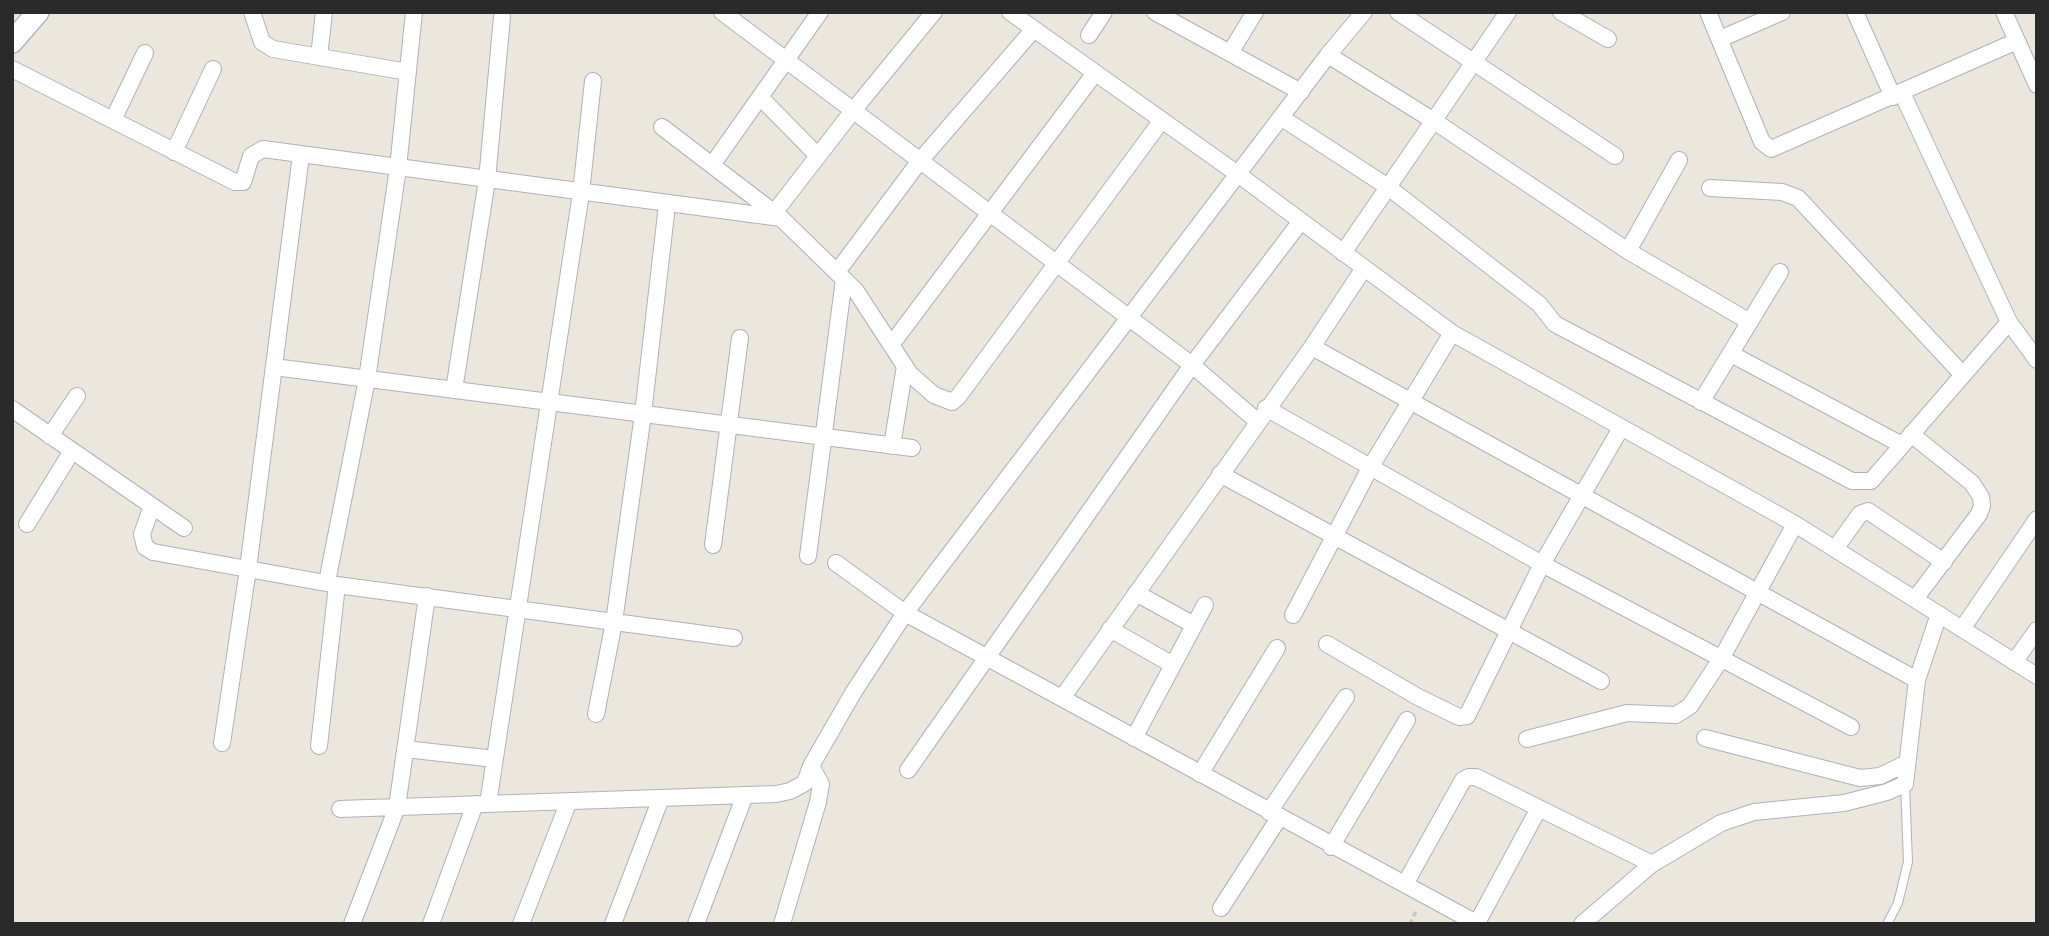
<!DOCTYPE html>
<style>
body{margin:0}
#map{position:relative;width:2049px;height:936px;overflow:hidden;background:#ebe7dd;font-family:"DejaVu Sans",sans-serif}
canvas{display:block}
.frame{position:absolute;inset:0;border:14px solid #2a2a2a;pointer-events:none}
</style>
<div id="map">
<canvas width="2049" height="936"></canvas>
<div class="frame"></div>
</div>
<script>
const context = document.querySelector('canvas').getContext('2d');
context.lineJoin = 'round';
const poly = rows => new Path2D(rows.map(r => 'M' + r).join(''));
function stroke(path, color, width, dash) { context.strokeStyle = color; context.lineWidth = width; context.lineCap = dash ? 'butt' : 'round'; context.setLineDash(dash || []); context.stroke(path); }
const lane = poly([
 [1887,924,1898,903,1908,862,1905,784]
]);
const street = poly([
 [252,12,262,42,273,49,408,72],
 [722,12,1192,365,1257,421],
 [1010,12,1239,175,1452,333,1795,524,2037,676],
 [1155,12,1301,92],
 [1398,12,1615,156],
 [1561,12,1608,39],
 [1708,12,1762,142,1771,149,2017,41],
 [1855,12,1893,97],
 [2004,12,2037,85],
 [1089,35,1104,12],
 [1720,39,1782,12],
 [1230,53,1255,12],
 [1328,55,1434,121,1628,251,1750,322],
 [319,57,324,12],
 [12,69,235,182,243,182,251,156,263,149,781,218],
 [1902,93,2009,322,2037,360],
 [760,97,818,156],
 [1282,118,1388,187,1539,304,1555,324,1852,481,1871,481,2009,322],
 [113,120,145,53],
 [662,127,781,218,856,291,910,374,934,395,952,402,958,397,1162,120],
 [174,152,213,69],
 [712,165,820,12],
 [1710,188,1782,192,1798,198,1963,375],
 [774,213,852,112,934,12],
 [1628,251,1679,160],
 [1343,253,1508,12],
 [837,272,919,162,1034,29],
 [891,345,1095,73],
 [1312,347,1917,680],
 [1731,354,1902,445],
 [274,367,912,448],
 [454,390,487,180,502,17],
 [1701,402,1780,272],
 [1266,408,1542,564,1851,727],
 [12,409,184,528],
 [1911,434,1972,483,1981,497,1982,506,1979,514,1915,599],
 [50,436,77,396],
 [892,446,905,366],
 [1220,474,1601,681],
 [152,506,142,534,145,547,153,552,337,585,734,638],
 [27,524,72,451],
 [713,545,740,338],
 [1835,549,1860,514,1868,511,1944,562],
 [808,556,844,279],
 [836,563,905,613,1478,924],
 [327,582,367,379,398,168,414,12],
 [1136,593,1194,625],
 [1293,615,1370,468,1452,333],
 [1110,629,1173,665],
 [1962,629,2037,519],
 [1327,644,1418,697,1459,717,1467,716,1542,564,1621,428],
 [2014,662,2037,630],
 [1062,698,1312,347,1364,268],
 [596,714,614,622,643,414,667,205],
 [1134,738,1205,605],
 [1705,738,1860,778,1880,776,1907,763],
 [1527,739,1627,713,1676,715,1690,706,1721,659,1795,524],
 [222,743,248,569,301,155],
 [319,746,337,585],
 [405,749,495,759],
 [908,770,1192,365,1301,221],
 [1200,774,1277,648],
 [488,804,581,193,593,81],
 [340,809,776,794,790,791,805,783,811,766,853,693,905,613,1328,55,1364,12],
 [1269,812,1346,697],
 [1331,847,1407,720],
 [1405,884,1463,780,1469,777,1476,777,1652,864],
 [1221,908,1279,818],
 [1477,923,1539,808],
 [352,924,397,807,427,596],
 [431,924,475,804],
 [521,924,569,801],
 [613,924,661,798],
 [696,924,745,795],
 [782,924,818,802,821,784,811,766],
 [1582,924,1652,864,1721,823,1754,812,1844,803,1887,792,1905,784,1917,680,1939,614]
]);
const secondary = poly([
 [12,42,38,12]
]);
stroke(lane, '#b0b1bd', 10);
stroke(street, '#b0b1bd', 18);
stroke(secondary, '#b0b1bd', 24);
stroke(poly([
 [1410,924,1417,909]
]), '#c8c8c8', 3.5, [5, 3.5]);
stroke(lane, '#fff', 8);
stroke(street, '#fff', 16);
stroke(secondary, '#fff', 21);
</script>
